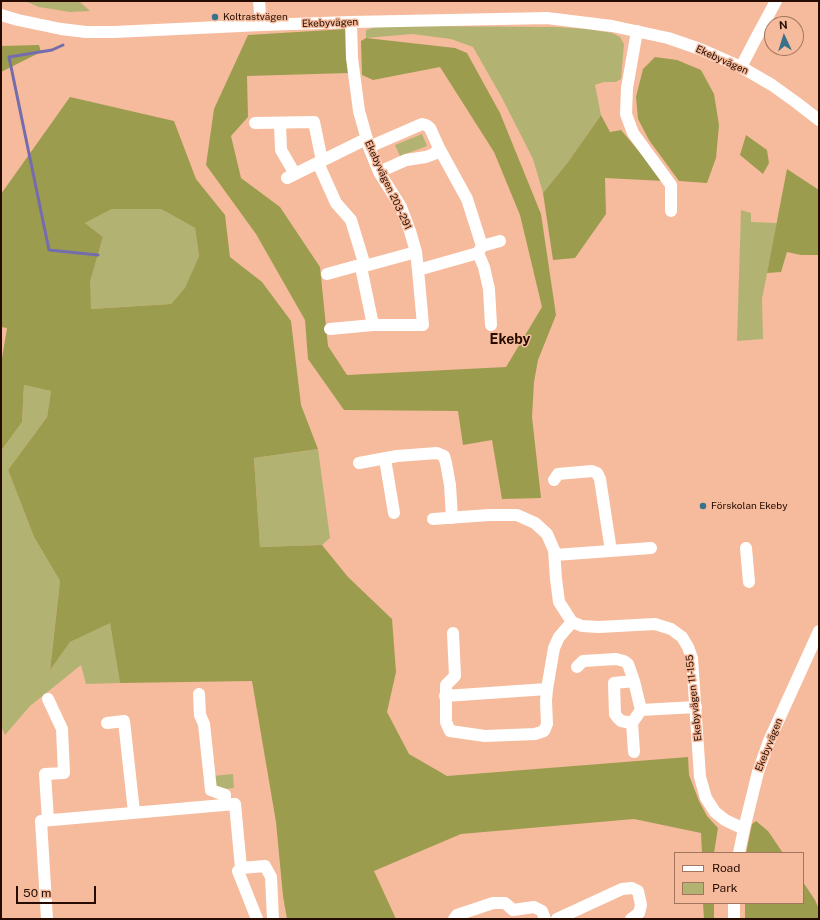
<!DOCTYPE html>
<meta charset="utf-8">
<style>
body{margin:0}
#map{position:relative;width:820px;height:920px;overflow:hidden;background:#f6bb9c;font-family:"Public Sans",sans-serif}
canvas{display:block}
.frame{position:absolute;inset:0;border:2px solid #250b00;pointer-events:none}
.legend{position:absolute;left:674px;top:852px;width:130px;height:52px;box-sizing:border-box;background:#f6bb9c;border:1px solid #a2755e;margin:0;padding:5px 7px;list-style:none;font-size:12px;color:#250b00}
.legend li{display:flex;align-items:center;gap:8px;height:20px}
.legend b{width:20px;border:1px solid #a2755e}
.north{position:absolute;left:764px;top:16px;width:40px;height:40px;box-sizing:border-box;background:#f6bb9c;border:1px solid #a2755e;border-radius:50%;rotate:356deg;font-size:11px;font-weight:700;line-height:16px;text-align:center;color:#250b00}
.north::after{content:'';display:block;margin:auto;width:14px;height:18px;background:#38728b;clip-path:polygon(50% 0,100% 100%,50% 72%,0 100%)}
.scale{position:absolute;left:16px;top:886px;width:80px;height:18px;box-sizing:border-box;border:2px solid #250b00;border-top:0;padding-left:5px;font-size:12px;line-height:14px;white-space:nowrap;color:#250b00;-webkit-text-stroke:3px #f6bb9c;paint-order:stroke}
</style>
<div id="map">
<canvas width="820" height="920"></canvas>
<div class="frame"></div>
<ul class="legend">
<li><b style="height:5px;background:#fff"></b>Road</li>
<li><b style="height:11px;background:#b2b372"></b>Park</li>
</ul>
<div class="north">N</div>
<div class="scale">50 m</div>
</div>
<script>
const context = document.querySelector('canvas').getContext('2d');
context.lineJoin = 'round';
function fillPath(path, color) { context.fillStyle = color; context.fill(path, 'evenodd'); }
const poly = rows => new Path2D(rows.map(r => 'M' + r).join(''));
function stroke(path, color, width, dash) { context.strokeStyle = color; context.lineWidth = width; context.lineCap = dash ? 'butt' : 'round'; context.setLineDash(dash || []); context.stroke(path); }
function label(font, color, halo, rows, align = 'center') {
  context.font = font + ' "Public Sans",sans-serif'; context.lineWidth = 3; context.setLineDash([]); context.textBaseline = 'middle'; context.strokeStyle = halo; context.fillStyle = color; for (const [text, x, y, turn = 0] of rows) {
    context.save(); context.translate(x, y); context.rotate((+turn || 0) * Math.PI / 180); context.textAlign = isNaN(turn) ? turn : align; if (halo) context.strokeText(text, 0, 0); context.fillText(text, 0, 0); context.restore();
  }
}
fillPath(poly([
 [25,1,79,1,90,11,70,12,39,7],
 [402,26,556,27,587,29,612,33,620,37,624,44,621,79,616,82,604,82,595,85,601,115,568,162,543,193,533,159,502,98,473,47,451,39,412,34,366,38,366,30,376,27],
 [422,134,427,146,400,156,395,145],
 [112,209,161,209,195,228,199,256,185,289,171,304,90,309,90,282,103,237,85,223],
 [741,210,751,213,751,222,777,223,762,299,763,339,737,341],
 [24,385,51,391,47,417,8,470,34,537,60,581,50,669,70,642,110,622,120,683,86,684,81,665,30,706,5,735,1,726,1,451,22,422],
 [318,449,330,538,322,545,260,547,254,458],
 [233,774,234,788,224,789,214,786,213,776]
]), '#b2b372');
fillPath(poly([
 [346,29,349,73,247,76,248,117,231,136,241,178,280,207,320,267,328,346,347,375,506,367,542,307,520,215,494,152,440,67,373,80,362,75,361,41,366,38,455,48,467,53,500,113,541,214,556,315,538,360,534,382,532,417,541,498,502,499,492,440,463,445,458,411,344,410,308,359,305,320,256,234,206,165,214,109,248,35],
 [39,45,41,52,1,72,1,46],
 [655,57,677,60,701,70,714,94,719,125,716,158,707,183,679,181,649,140,638,119,636,97,643,69],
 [70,97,174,121,196,179,225,215,230,257,262,282,291,321,301,405,318,449,254,458,260,547,322,545,348,577,392,619,396,672,387,712,409,754,447,776,688,757,689,775,699,801,707,816,718,828,714,853,702,853,701,833,634,819,461,834,374,871,396,919,287,919,283,896,276,822,252,681,120,683,110,623,70,642,50,670,60,581,34,537,8,470,47,417,51,391,24,385,22,422,1,451,1,364,7,328,1,327,1,194],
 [112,209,161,209,195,228,199,256,185,288,171,304,91,309,90,282,103,237,85,223],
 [601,115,610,132,621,130,664,181,605,178,606,214,575,258,553,260,543,193,568,162],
 [746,135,767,150,769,163,763,174,740,155],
 [787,169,819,190,819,255,801,255,787,252,781,272,767,273],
 [756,821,768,831,783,853,746,853,752,824],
 [803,882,815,900,819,909,819,919,745,919,745,903,803,903],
 [703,903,714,903,714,919,704,919]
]), '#9c9c4f');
stroke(poly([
 [63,45,52,50,9,57,49,250,98,255]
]), '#756cad', 3);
stroke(poly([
 [259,1,261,25],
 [1,15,18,20,61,29,86,32,114,32,261,25,351,22,547,18,612,26,668,38,700,49,741,67,772,85,797,103,819,120],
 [637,31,627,88,626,114,633,133,671,185,671,211],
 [741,67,755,40,776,1],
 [255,123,314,122,322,161],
 [280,123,281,150,295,174],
 [369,147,422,124,426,125,430,128,439,148,434,154,426,157,406,160,379,172],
 [439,148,467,199,482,246],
 [318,163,336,203,351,220,365,266],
 [287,178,366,139],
 [478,253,484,267,489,289,491,325],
 [361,267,373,325],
 [418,270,478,253,482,246,500,241],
 [327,274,356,266,361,267,416,252],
 [330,329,373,325,423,325,418,270,416,252,410,231,401,207,379,172,370,150,359,111,352,58,351,22],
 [385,459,394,513],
 [359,463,397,456,437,453,444,456,446,463,450,485,452,518],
 [554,480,558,474,592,471,597,473,600,479,611,551],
 [433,519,489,515,517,515,535,523,547,534,554,550,556,579,559,602,572,622,582,626,599,627,655,624,671,629,682,637,688,647,692,658,700,777,706,798,715,812,725,820,744,829],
 [746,548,749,582],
 [555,555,651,548],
 [453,633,455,676,446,685,446,722,450,731,485,736,535,734,544,731,547,724,546,701,547,689,554,648,559,637,572,622],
 [577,667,583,661,616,659,624,661,628,664,634,681,641,710,632,723,634,752],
 [199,694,200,715,204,724,211,790,225,795,225,805],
 [445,696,547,689],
 [641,710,696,707],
 [107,723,124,721,134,812],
 [632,723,621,721,617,717,615,714,614,683,634,681],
 [48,820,45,774,64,773,62,729,48,699],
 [739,853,744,829,758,772,769,741,819,631],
 [238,871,257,919],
 [513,910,534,907,542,911,545,919],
 [47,919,41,821,235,804,241,868,265,866,271,877,273,919],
 [454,919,457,915,493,903,505,903,513,910],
 [557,919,622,889,632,888,638,891,641,905,639,913,631,919],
 [734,919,734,903]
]), '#fff', 12);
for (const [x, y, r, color] of [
 [215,17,4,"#38728b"],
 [703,506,4,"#38728b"]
]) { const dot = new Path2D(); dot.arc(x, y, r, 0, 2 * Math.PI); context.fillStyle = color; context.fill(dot); stroke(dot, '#f6bb9c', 1.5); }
label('10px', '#250b00', '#f6bb9c', [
 ["Koltrastvägen",223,17],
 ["Förskolan Ekeby",711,506]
], 'left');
label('10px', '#250b00', '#f6bb9c', [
 ["Ekebyvägen",330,23,-2],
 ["Ekebyvägen",722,60,24],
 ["Ekebyvägen 203-291",388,185,65],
 ["Ekebyvägen 11-155",694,698,-96],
 ["Ekebyvägen",769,745,-68]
]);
label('bold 14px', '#250b00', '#f6bb9c', [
 ["Ekeby",510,340]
]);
</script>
